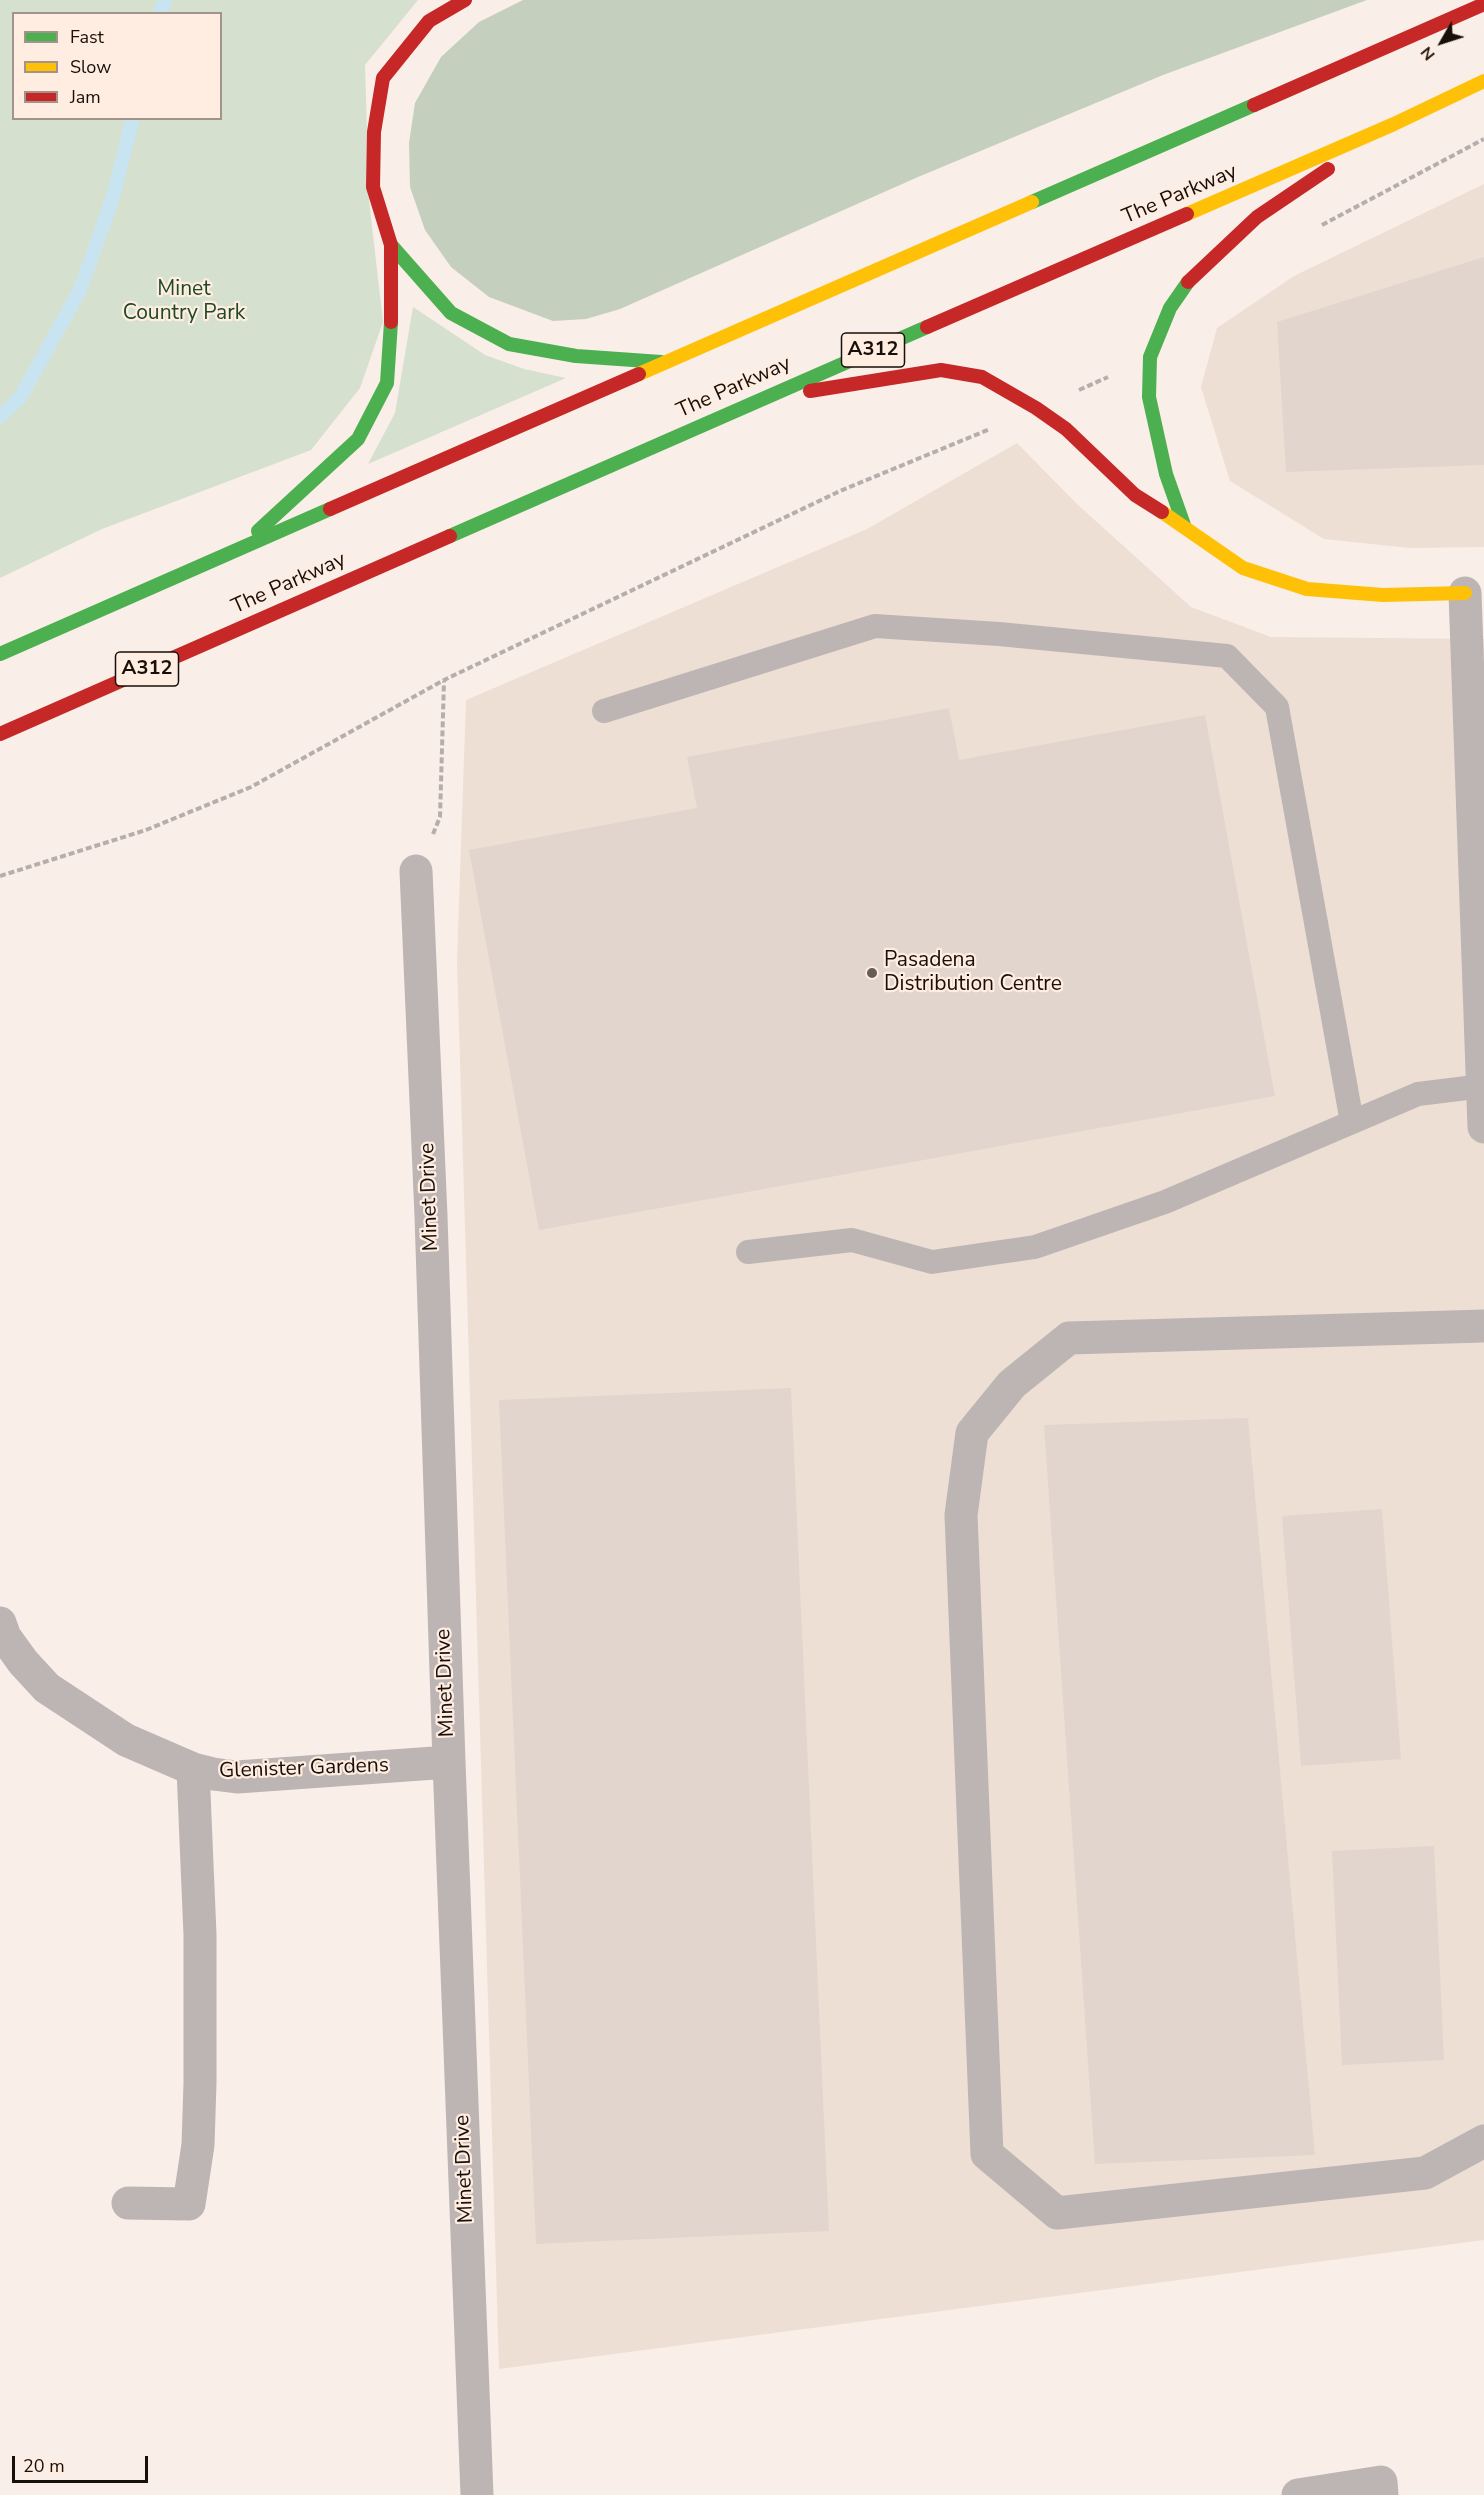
<!DOCTYPE html>
<style>
body{margin:0}
#map{position:relative;width:1484px;height:2495px;overflow:hidden;background:#f9eee8;font-family:"Nunito Sans",sans-serif}
canvas{display:block}
.legend{position:absolute;left:12px;top:12px;width:210px;height:108px;box-sizing:border-box;background:#ffede2;border:2px solid #a3948b;margin:0;padding:8px 10px;list-style:none;font-size:18px;color:#180f09}
.legend li{display:flex;align-items:center;gap:12px;height:30px}
.legend b{width:30px;border:2px solid #a3948b}
.north{position:absolute;left:1412px;top:12px;width:60px;height:60px;-webkit-text-stroke:4px #ffede2;paint-order:stroke;rotate:231deg;font-size:16px;font-weight:700;line-height:24px;text-align:center;color:#180f09}
.north::after{content:'';display:block;margin:auto;width:21px;height:27px;background:#180f09;clip-path:polygon(50% 0,100% 100%,50% 72%,0 100%)}
.scale{position:absolute;left:12px;top:2456px;width:136px;height:27px;box-sizing:border-box;border:3px solid #180f09;border-top:0;padding-left:8px;font-size:18px;line-height:21px;white-space:nowrap;color:#180f09;-webkit-text-stroke:4px #ffede2;paint-order:stroke}
</style>
<div id="map">
<canvas width="1484" height="2495"></canvas>
<ul class="legend">
<li><b style="height:8px;background:#4caf50"></b>Fast</li>
<li><b style="height:8px;background:#ffc107"></b>Slow</li>
<li><b style="height:8px;background:#c62828"></b>Jam</li>
</ul>
<div class="north">N</div>
<div class="scale">20 m</div>
</div>
<script>
const context = document.querySelector('canvas').getContext('2d');
context.lineJoin = 'round';
function fillPath(path, color) { context.fillStyle = color; context.fill(path, 'evenodd'); }
const poly = rows => new Path2D(rows.map(r => 'M' + r).join(''));
function stroke(path, color, width, dash) { context.strokeStyle = color; context.lineWidth = width; context.lineCap = dash ? 'butt' : 'round'; context.setLineDash(dash || []); context.stroke(path); }
function label(font, color, halo, rows, align = 'center') {
  context.font = font + ' "Nunito Sans",sans-serif'; context.lineWidth = 4.5; context.setLineDash([]); context.textBaseline = 'middle'; context.strokeStyle = halo; context.fillStyle = color; for (const [text, x, y, turn = 0] of rows) {
    context.save(); context.translate(x, y); context.rotate((+turn || 0) * Math.PI / 180); context.textAlign = isNaN(turn) ? turn : align; if (halo) context.strokeText(text, 0, 0); context.fillText(text, 0, 0); context.restore();
  }
}
fillPath(poly([
 [1484,184,1484,547,1410,548,1324,539,1230,481,1201,387,1217,328,1294,276],
 [1017,443,1077,504,1191,607,1271,637,1484,639,1484,2240,499,2369,457,960,466,700,867,529]
]), '#eedfd4');
fillPath(poly([
 [0,0,418,0,365,65,369,200,383,322,360,388,311,450,102,529,0,578],
 [14,14,220,14,220,118,14,118],
 [413,307,485,355,524,369,566,378,368,464,395,413]
]), '#d6e0cf');
fillPath(poly([
 [523,0,1367,0,1163,75,918,177,620,309,586,319,553,321,489,297,451,267,425,230,410,187,409,143,415,103,441,57,479,22]
]), '#c4d0bd');
stroke(poly([
 [160,14,165,0],
 [0,417,20,398,80,290,113,197,133,118]
]), '#c9e4f1', 14);
fillPath(poly([
 [1484,257,1484,465,1286,472,1277,322],
 [949,708,959,760,1205,715,1275,1096,539,1230,469,850,697,808,687,757],
 [791,1388,829,2231,536,2244,499,1400],
 [1248,1418,1315,2155,1095,2164,1044,1425],
 [1382,1509,1401,1759,1301,1766,1282,1516],
 [1434,1846,1444,2060,1342,2065,1332,1851]
]), '#e1d5ce');
stroke(poly([
 [1322,225,1484,139],
 [1079,390,1108,377],
 [433,834,440,817,444,681],
 [0,876,146,830,251,787,444,680,840,491,990,429]
]), '#b5aeac', 4, [6, 3]);
stroke(poly([
 [604,711,875,626,999,634,1227,656,1277,707,1352,1122],
 [748,1252,852,1240,932,1262,1035,1247,1165,1202,1418,1094,1483,1086]
]), '#bdb5b4', 24);
stroke(poly([
 [1465,593,1484,1127],
 [416,871,431,1216,449,1762,477,2495],
 [1484,1326,1069,1338,1012,1384,972,1433,961,1515,987,2154,1057,2213,1425,2173,1484,2141],
 [0,1623,5,1637,23,1662,47,1688,126,1740,193,1769,213,1774,237,1777,449,1762],
 [128,2203,189,2204,198,2145,200,2083,200,1935,193,1769],
 [1298,2495,1381,2482,1382,2495]
]), '#bdb5b4', 33);
stroke(poly([
 [1032,202,1254,105],
 [391,245,451,313,509,344,576,356,661,362],
 [1184,525,1166,474,1149,397,1150,357,1170,308,1188,282],
 [258,531,358,439,387,383,391,322],
 [450,536,927,327],
 [0,654,330,509]
]), '#4caf50', 14);
stroke(poly([
 [1187,214,1394,124,1484,81],
 [639,374,1032,202],
 [1162,512,1243,568,1307,589,1383,595,1465,593]
]), '#ffc107', 14);
stroke(poly([
 [1254,105,1484,4],
 [1188,282,1257,217,1328,169],
 [391,322,391,245,373,187,374,132,383,78,429,21,465,0],
 [927,327,1187,214],
 [810,391,941,370,982,377,1036,408,1066,429,1135,495,1162,512],
 [330,509,639,374],
 [0,734,450,536]
]), '#c62828', 14);
for (const [x, y, r, color] of [
 [872,973,6,"#675d57"]
]) { const dot = new Path2D(); dot.arc(x, y, r, 0, 2 * Math.PI); context.fillStyle = color; context.fill(dot); stroke(dot, '#ffede2', 2); }
for (const [x, y, w] of [
 [873,350,63],
 [147,669,63]
]) { const box = new Path2D(); box.roundRect(x - w / 2, y - 17, w, 34, 4.5); context.fillStyle = '#ffede2'; context.fill(box); stroke(box, '#180f09', 1.5); }
label('bold 20px', '#180f09', null, [
 ["A312",873,350],
 ["A312",147,669]
]);
label('21px', '#180f09', '#ffede2', [
 ["The Parkway",1180,195,-23],
 ["The Parkway",734,388,-24],
 ["The Parkway",289,584,-24],
 ["Minet Drive",430,1197,-92],
 ["Minet Drive",446,1683,-92],
 ["Glenister Gardens",304,1769,-2],
 ["Minet Drive",465,2169,-92]
]);
label('21px', '#1c4a22', '#ffede2', [
 ["Minet",184,290],
 ["Country Park",184,314]
]);
label('21px', '#180f09', '#ffede2', [
 ["Pasadena",884,961],
 ["Distribution Centre",884,985]
], 'left');
</script>
